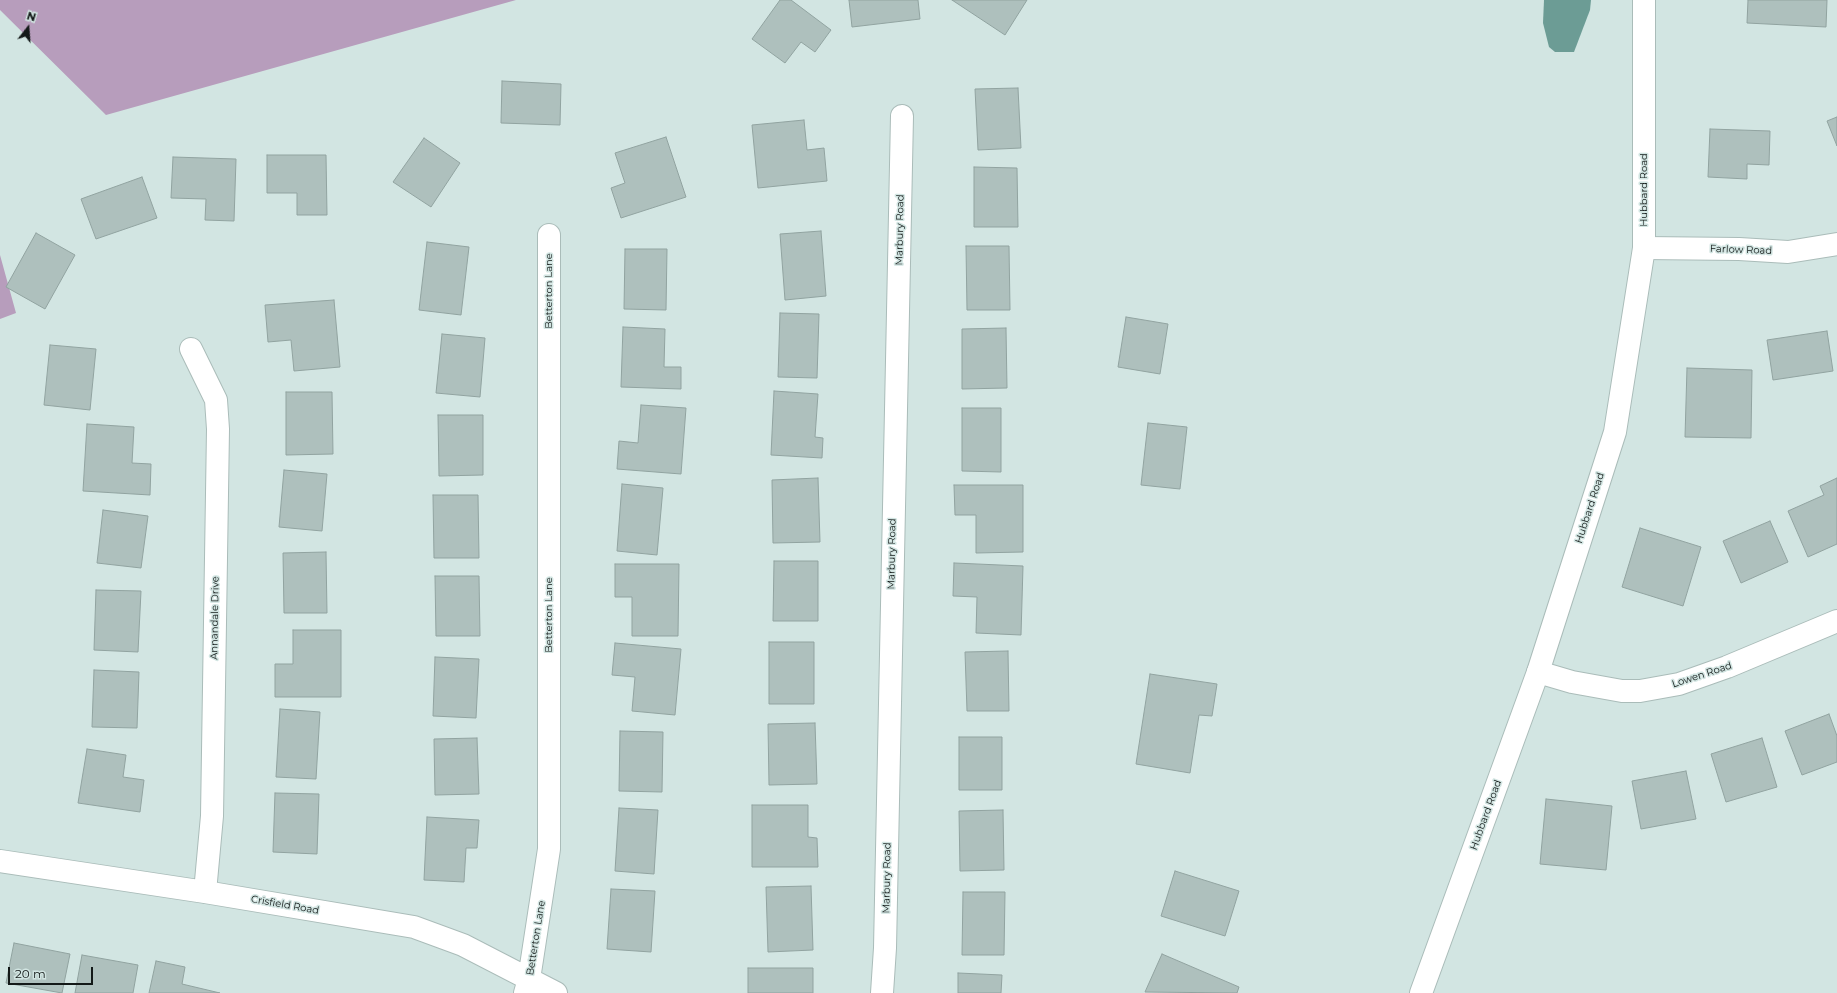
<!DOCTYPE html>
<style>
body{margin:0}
#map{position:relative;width:1837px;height:993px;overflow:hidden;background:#d2e5e2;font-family:Montserrat,sans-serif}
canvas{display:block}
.north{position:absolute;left:8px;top:8px;width:40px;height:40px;-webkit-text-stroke:3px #d2e5e2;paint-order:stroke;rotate:17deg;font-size:11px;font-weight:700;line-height:16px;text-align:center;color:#131918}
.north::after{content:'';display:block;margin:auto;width:14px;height:18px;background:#131918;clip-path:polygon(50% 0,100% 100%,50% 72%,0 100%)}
.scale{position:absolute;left:8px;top:967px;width:85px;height:18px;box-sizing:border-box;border:2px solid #131918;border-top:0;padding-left:5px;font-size:12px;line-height:14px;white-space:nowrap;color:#131918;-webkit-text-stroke:3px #d2e5e2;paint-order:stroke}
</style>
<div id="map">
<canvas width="1837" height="993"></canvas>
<div class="north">N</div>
<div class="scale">20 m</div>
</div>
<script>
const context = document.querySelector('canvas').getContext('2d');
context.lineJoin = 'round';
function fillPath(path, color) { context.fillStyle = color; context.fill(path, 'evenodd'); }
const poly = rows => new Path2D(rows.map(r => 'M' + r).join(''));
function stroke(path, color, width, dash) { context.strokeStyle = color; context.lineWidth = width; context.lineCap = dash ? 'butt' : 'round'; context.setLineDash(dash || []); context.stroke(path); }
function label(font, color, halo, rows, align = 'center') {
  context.font = font + ' Montserrat,sans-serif'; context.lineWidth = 3; context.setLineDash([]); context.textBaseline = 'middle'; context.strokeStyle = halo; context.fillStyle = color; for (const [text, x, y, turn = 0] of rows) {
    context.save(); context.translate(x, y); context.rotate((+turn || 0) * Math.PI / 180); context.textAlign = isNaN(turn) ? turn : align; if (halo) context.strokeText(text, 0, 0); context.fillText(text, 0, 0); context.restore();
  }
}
fillPath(poly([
 [0,0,516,0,106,115,0,10],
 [0,255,16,313,0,319]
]), '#b79dbc');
fillPath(poly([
 [1544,0,1591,0,1590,10,1574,52,1555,52,1549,47,1543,23]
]), '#6c9c95');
const building = poly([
 [780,0,791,0,831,30,815,52,801,42,785,63,752,39,780,0],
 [849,0,918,0,920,19,852,27,849,0],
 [952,0,1027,0,1005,35,952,0],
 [1748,0,1827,0,1826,27,1747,23,1748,0],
 [502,81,561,84,560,125,501,123,502,81],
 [1018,88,1021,148,978,150,975,89,1018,88],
 [1837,117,1837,146,1827,121,1837,117],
 [804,120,807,150,824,148,827,181,758,188,752,125,804,120],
 [1710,129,1770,131,1769,165,1747,164,1747,179,1708,177,1710,129],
 [666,137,686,197,621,218,611,188,625,183,615,153,666,137],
 [424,138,460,163,431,207,393,182,424,138],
 [267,155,326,155,327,215,297,215,297,193,267,193,267,155],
 [173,157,236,159,234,221,205,220,206,199,171,198,173,157],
 [974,167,1017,168,1018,227,974,227,974,167],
 [142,177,157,218,96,239,81,199,142,177],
 [821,231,826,296,785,300,780,234,821,231],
 [36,233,75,255,45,309,6,287,36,233],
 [427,242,469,247,461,315,419,310,427,242],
 [966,246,1009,246,1010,310,967,310,966,246],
 [625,249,667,249,666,310,624,309,625,249],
 [334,300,340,367,294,371,291,340,268,342,265,305,334,300],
 [780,313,819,314,817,378,778,377,780,313],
 [1126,317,1168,324,1160,374,1118,367,1126,317],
 [623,327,665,329,664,367,681,367,681,389,621,387,623,327],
 [1006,328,1007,388,962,389,962,329,1006,328],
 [1827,331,1833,371,1773,380,1767,340,1827,331],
 [442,334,485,338,480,397,436,393,442,334],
 [50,345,96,349,90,410,44,405,50,345],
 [1687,368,1752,370,1751,438,1685,437,1687,368],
 [774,391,818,394,815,437,823,438,822,458,771,455,774,391],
 [286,392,332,392,333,454,286,455,286,392],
 [641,405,686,408,681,474,617,469,619,441,638,443,641,405],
 [962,408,1001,408,1001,472,962,471,962,408],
 [438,415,483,415,483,475,439,476,438,415],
 [1148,423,1187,427,1180,489,1141,485,1148,423],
 [87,424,134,427,132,463,151,464,150,495,83,491,87,424],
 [284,470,327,474,322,531,279,527,284,470],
 [818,478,820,542,773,543,772,480,818,478],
 [1837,478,1837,544,1808,557,1788,511,1824,495,1820,486,1837,478],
 [622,484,663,488,657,555,617,551,622,484],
 [954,485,1023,485,1023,552,976,553,976,515,955,515,954,485],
 [433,495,478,495,479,558,434,558,433,495],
 [103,510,148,516,141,568,97,563,103,510],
 [1770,521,1788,562,1741,583,1723,541,1770,521],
 [1640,528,1701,547,1683,606,1622,587,1640,528],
 [326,552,327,613,284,613,283,553,326,552],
 [774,561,818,561,818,621,773,621,774,561],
 [954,563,1023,566,1021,635,976,633,977,597,953,596,954,563],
 [615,564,679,564,678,636,632,636,632,597,615,597,615,564],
 [435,576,479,576,480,636,436,636,435,576],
 [96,590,141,591,138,652,94,650,96,590],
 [293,630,341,630,341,697,275,697,275,664,293,664,293,630],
 [769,642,814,642,814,704,769,704,769,642],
 [615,643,681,649,675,715,632,711,635,677,612,675,615,643],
 [1008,651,1009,711,967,711,965,652,1008,651],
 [435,657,479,659,476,718,433,716,435,657],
 [94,670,139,672,137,728,92,727,94,670],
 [1150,674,1217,684,1212,716,1199,715,1190,773,1136,764,1150,674],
 [280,709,320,712,316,779,276,777,280,709],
 [1829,714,1837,736,1837,762,1802,775,1785,731,1829,714],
 [815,723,817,784,769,785,768,724,815,723],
 [620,731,663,732,662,792,619,791,620,731],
 [959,737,1002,737,1002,790,959,790,959,737],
 [477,738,479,794,435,795,434,739,477,738],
 [1762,738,1777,787,1726,802,1711,754,1762,738],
 [87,749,126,755,123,777,144,780,140,812,78,803,87,749],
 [1686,771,1696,819,1641,829,1632,781,1686,771],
 [275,793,319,794,317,854,273,852,275,793],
 [1546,799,1612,806,1606,870,1540,864,1546,799],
 [752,805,808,805,808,837,817,838,818,867,752,867,752,805],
 [619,808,658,810,654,874,615,871,619,808],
 [1003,810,1004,870,960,871,959,811,1003,810],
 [427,817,479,820,477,848,466,848,464,882,424,880,427,817],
 [1175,871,1239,891,1225,936,1161,916,1175,871],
 [811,886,813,950,768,952,766,887,811,886],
 [611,889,655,891,651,952,607,949,611,889],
 [963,892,1005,892,1004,955,962,955,963,892],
 [14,943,70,954,62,993,6,983,14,943],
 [1162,954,1239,987,1237,993,1145,992,1162,954],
 [82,955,138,965,133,993,75,993,82,955],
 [156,961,185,967,182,984,220,993,149,993,156,961],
 [748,968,813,968,813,993,748,993,748,968],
 [958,973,1002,975,1001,993,958,993,958,973]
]);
fillPath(building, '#aec0bd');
stroke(building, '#91a3a0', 1);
const street = poly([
 [1644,248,1739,249,1788,252,1837,244],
 [191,349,216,400,218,429,212,816,205,892],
 [1538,672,1572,682,1622,691,1640,691,1679,684,1727,667,1837,621],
 [0,861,205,892,414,927,463,945,556,993],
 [525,993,529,979,549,849,549,235],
 [882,993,885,948,902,116]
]);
const secondary = poly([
 [1421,993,1538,672,1615,432,1644,248,1644,0]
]);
stroke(street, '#aabcb9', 24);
stroke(secondary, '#aabcb9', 24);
stroke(street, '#fff', 22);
stroke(secondary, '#fff', 22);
label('10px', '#131918', '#d2e5e2', [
 ["Hubbard Road",1644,190,-90],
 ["Marbury Road",900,230,-89],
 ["Farlow Road",1741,250,2],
 ["Betterton Lane",549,291,-90],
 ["Hubbard Road",1590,508,-72],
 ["Marbury Road",892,554,-89],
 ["Betterton Lane",549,615,-90],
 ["Annandale Drive",215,618,-89],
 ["Lowen Road",1702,675,-18],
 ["Hubbard Road",1486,815,-70],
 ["Marbury Road",887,878,-89],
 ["Crisfield Road",285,905,10],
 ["Betterton Lane",536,938,-81]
]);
</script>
